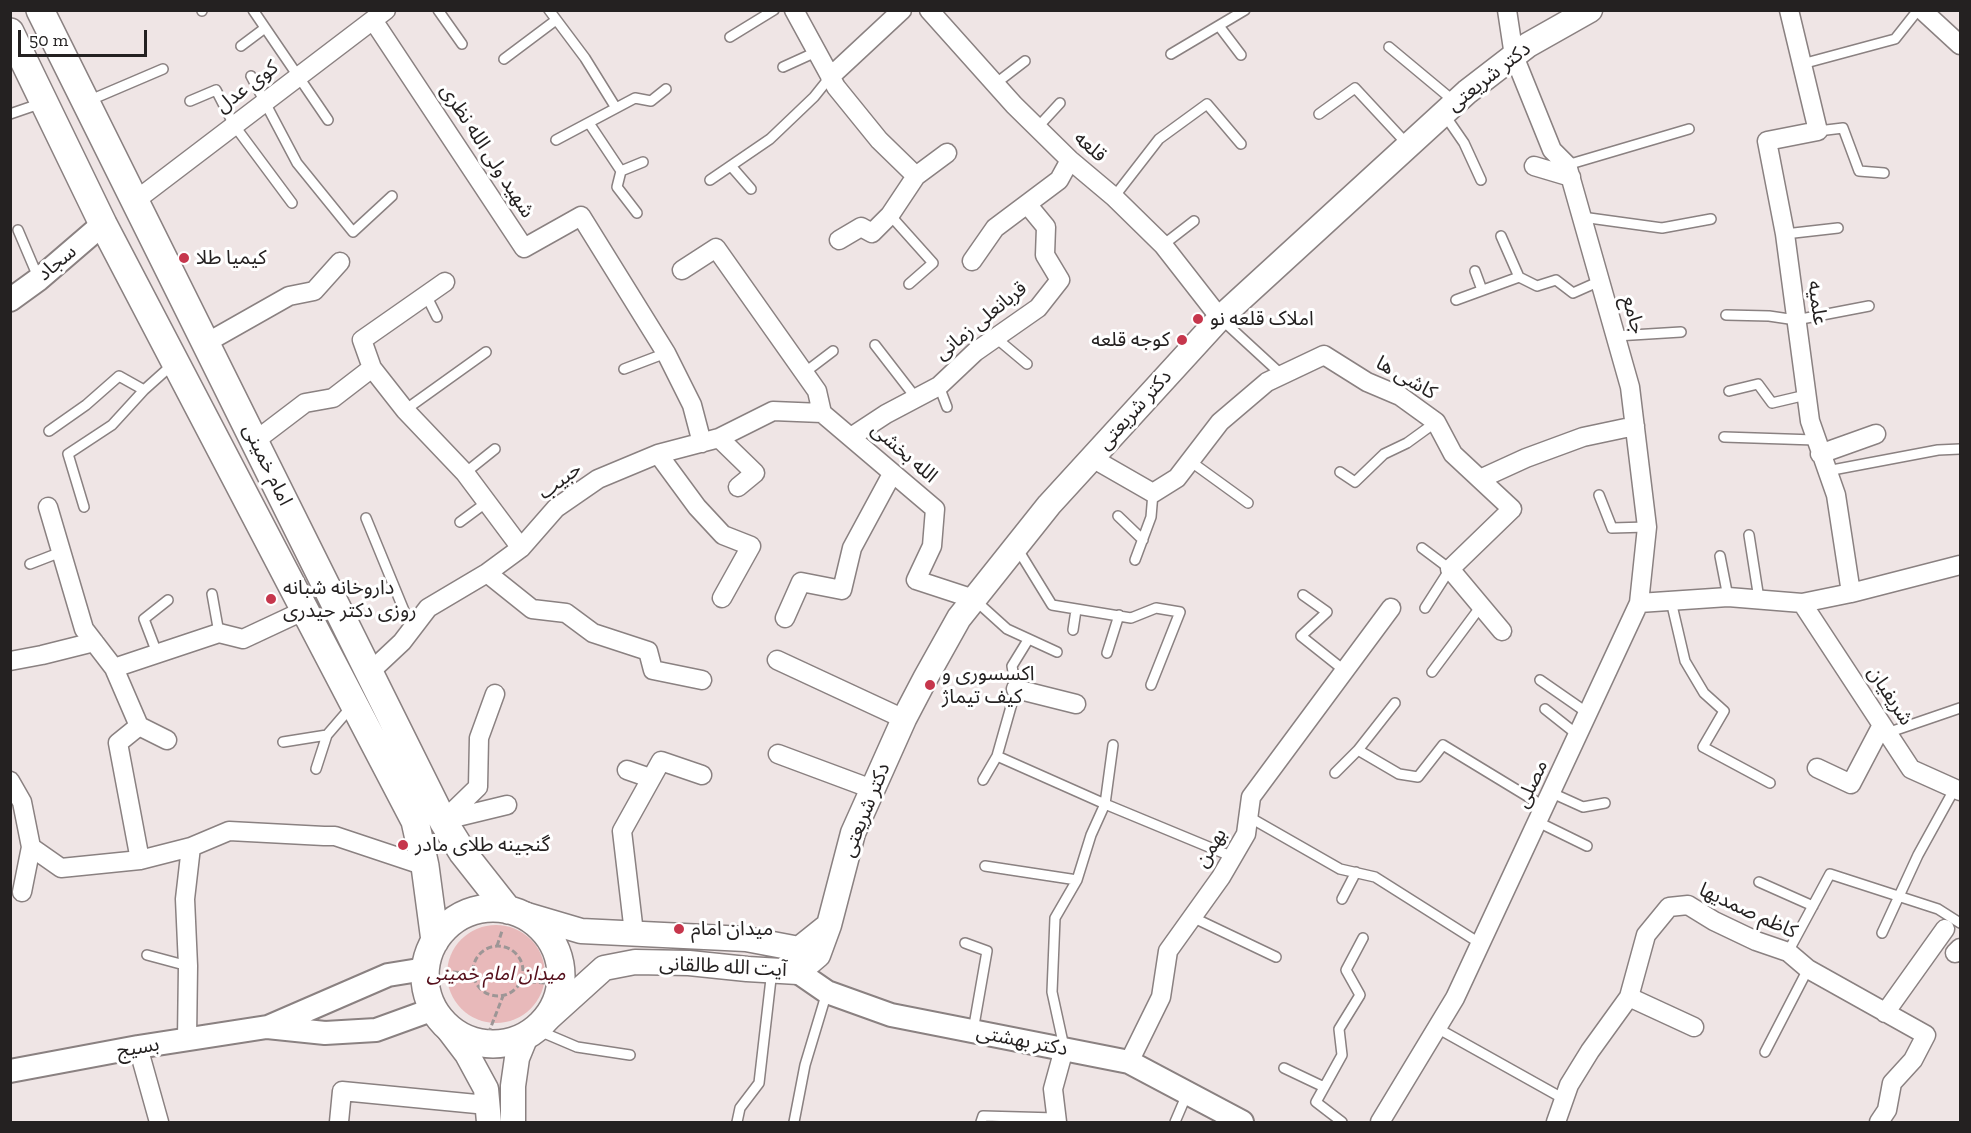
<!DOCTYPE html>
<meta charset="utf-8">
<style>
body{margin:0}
#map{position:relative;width:1971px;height:1133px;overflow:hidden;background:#efe5e5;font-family:"Zilla Slab",serif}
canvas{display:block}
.frame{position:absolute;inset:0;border:12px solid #242121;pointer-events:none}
.scale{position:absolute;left:18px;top:30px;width:129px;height:27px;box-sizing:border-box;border:3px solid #242121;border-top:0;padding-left:8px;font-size:18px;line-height:21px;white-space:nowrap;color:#242121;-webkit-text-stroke:4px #fff;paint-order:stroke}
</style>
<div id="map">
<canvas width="1971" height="1133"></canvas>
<div class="frame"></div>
<div class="scale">50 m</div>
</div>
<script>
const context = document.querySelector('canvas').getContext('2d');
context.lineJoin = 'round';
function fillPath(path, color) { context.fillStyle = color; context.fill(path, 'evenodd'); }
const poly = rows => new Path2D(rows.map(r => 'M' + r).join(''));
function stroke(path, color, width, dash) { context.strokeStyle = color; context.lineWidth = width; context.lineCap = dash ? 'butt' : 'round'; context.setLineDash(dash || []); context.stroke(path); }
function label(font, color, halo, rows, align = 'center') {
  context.font = font + ' "Zilla Slab","Noto Sans Arabic",serif'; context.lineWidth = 6; context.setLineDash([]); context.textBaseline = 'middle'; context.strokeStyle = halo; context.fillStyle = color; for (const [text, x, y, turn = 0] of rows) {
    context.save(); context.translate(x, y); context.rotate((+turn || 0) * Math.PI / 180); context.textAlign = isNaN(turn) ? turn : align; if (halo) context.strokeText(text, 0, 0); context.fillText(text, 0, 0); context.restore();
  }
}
fillPath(poly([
 '447 974a49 49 0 1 1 98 0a49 49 0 1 1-98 0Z'
]), '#e8b9ba');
const service = poly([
 [253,10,328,120],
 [438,10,462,44],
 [549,10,585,58,616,108],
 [202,11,202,10],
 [1219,26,1241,55],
 [730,37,774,10],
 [241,46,265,28],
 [1389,47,1455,102],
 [1171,54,1245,10],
 [504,59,556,20],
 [1802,64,1895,39,1918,10],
 [783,67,816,52],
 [251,76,297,163,353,232,392,196],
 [995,84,1025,61],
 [88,101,163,69],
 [190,101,216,90,234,125,292,203],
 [10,114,42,103],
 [1319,114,1355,88,1408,145],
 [1444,114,1464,143,1481,180],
 [589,123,621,171,617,187,637,213],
 [1037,128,1060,103],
 [1818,131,1843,128,1859,171,1884,173],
 [556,140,635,98,651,101,666,89],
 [1567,165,1689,129],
 [731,166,751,189],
 [621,171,643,162],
 [710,180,770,139,814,97,830,77],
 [1114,197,1159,139,1207,104,1241,144],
 [890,215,933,263,909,284],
 [1582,217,1662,228,1711,219],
 [18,230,38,277],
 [1785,234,1838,228],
 [1501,236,1519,277,1537,286,1556,280,1573,293,1600,281],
 [1163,245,1194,221],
 [1475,271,1482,290],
 [426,295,437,317],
 [1456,300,1519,277],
 [1726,315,1769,316,1796,320,1869,306],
 [1220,318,1282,375],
 [1616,336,1681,332],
 [996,338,1027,364],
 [875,345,916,398],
 [624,369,666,353],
 [804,373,833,351],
 [939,386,947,407],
 [1729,391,1758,384,1772,403,1806,395],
 [405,410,486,352],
 [49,431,86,405,119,376,144,390],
 [1724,437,1815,440],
 [1190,461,1248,503],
 [1827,471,1938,450,1960,449],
 [1340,472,1355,482,1384,454,1407,443,1436,422],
 [465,473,495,449],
 [1599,495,1612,528,1647,527],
 [84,507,68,454,112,425,144,390,173,364],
 [1118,516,1143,540],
 [366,518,412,630],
 [460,522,487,502],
 [1749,535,1759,599],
 [1017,548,1052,605,1131,618,1156,608,1180,612,1151,685],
 [1422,548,1450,569,1425,608],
 [1720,556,1728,597],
 [1135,560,1151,517,1153,493],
 [30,564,61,552],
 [212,594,219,633],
 [1303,595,1327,612,1301,636,1345,671],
 [976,601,1007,629,1057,652],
 [1671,601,1685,661,1704,693,1724,711,1703,747,1770,783],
 [1073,630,1076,610],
 [157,653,144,619,168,600],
 [1107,653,1119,615],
 [1432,672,1481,606],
 [1540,680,1589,714],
 [1545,709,1579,736],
 [1887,733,1960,708],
 [283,742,327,735,352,706],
 [1358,750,1395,703],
 [997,756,1105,804,1233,857],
 [316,769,327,735],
 [1335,773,1358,750,1399,774,1418,777,1443,745,1545,807],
 [983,780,997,756,1016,689,1012,666,1028,640],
 [1552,793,1583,807,1605,803],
 [1249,817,1340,869,1375,877,1481,944],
 [1538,822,1587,846],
 [985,866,1077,880],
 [1759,882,1813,906],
 [1342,899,1356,872],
 [1192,917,1276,957],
 [1882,933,1918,855,1955,788],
 [965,943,987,951,973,1031],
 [1788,952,1830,874,1938,909,1960,923],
 [147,955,188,966],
 [1437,1028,1564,1099],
 [537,1030,577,1047,630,1055],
 [1064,1047,1052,992,1055,918,1077,880,1091,835,1105,804,1113,745],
 [1765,1052,1808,969],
 [1284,1068,1324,1087],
 [737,1122,740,1108,759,1083,772,970],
 [794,1122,805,1065,827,992],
 [981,1122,983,1116,1056,1118],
 [1175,1122,1187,1094],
 [1342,1122,1316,1102,1342,1055,1339,1029,1360,995,1346,970,1363,938]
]);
const minor = poly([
 [794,10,836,87,879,140,916,176,890,215,872,233,861,227,839,240],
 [929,10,1014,105,1070,160,1114,197,1163,245,1220,318],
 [1922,10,1960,45],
 [373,20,524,248,581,216,666,353,692,405,702,443],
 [830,77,902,10],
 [1534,166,1571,177],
 [916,176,947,153],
 [135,201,386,10],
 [972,261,995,228,1059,180,1070,160],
 [682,270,716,248,817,391,822,413],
 [445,282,362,340,372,368,405,410,465,473,521,548],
 [206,343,289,296,314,291,340,262],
 [822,413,935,509,932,546,916,580,974,599],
 [851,437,886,414,939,386,975,352,1038,308,1060,280,1045,255,1046,227,1027,204],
 [719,438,755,473,738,487],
 [255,441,305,403,333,398,372,368],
 [658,454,697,507,723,535,751,546,722,598],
 [1820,454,1876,434],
 [1092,458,1153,493,1177,478,1220,422,1267,382,1324,355,1367,382,1400,396,1436,422,1453,454,1512,509,1450,569,1502,631],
 [1480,479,1526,458,1583,437,1635,426],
 [48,507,84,629,114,668,139,726,167,740],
 [487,573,532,609,566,613,593,633,648,651,653,670,702,680],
 [1851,593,1960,565],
 [1639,603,1728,597,1802,603,1851,593,1836,495,1810,421,1785,234,1767,141,1818,131,1789,10],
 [1802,603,1911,769,1960,791],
 [785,618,801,582,842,590,852,548,892,474],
 [777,660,904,719],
 [10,661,42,655,94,642],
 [114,668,219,633,243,639,305,610],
 [370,672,402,642,428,608,487,573,521,548,556,508,598,479,658,454,719,438,773,411,822,413],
 [1016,689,1076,704],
 [139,726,118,743,140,860],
 [778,754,872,789],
 [1817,768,1851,784,1882,725],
 [627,770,650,778],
 [10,781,22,802,31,847,22,892],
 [445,820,507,805],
 [443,821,478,787,479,738,495,694],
 [31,847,61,868,140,860,191,847,229,831,324,836,335,836,425,866],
 [634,933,622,831,661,761,702,775],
 [1955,953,1960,948],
 [1629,997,1694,1027],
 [1885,1013,1945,929],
 [187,1039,188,966,185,899,191,847],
 [138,1047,159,1122],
 [1129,1062,1161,997,1168,951,1221,877,1246,834,1251,797,1391,608],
 [339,1122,342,1091,487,1105],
 [1057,1122,1053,1089,1064,1049],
 [1380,1122,1455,998,1639,603,1647,527,1630,387,1567,165,1552,150,1514,56,1507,10],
 [1556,1122,1569,1085,1590,1051,1629,997,1646,935,1669,907,1688,905,1714,921,1756,941,1788,952,1808,969,1926,1035,1913,1060,1892,1083,1887,1110,1879,1122]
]);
const tertiary = poly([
 [10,300,39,279,103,224],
 [798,972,827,992,891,1015,1129,1062,1242,1122],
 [268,1027,388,975,425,969],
 [10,1071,138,1047,267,1027,325,1033,376,1030,434,1009]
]);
const secondary = poly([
 [520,913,581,931,746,939,799,949,829,925],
 [542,1024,604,968,635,962,689,963,747,969,798,972,818,955,829,925,853,833,904,719,926,677,959,618,1049,505,1220,318,1467,92,1528,45,1590,10],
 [445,1025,467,1054,486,1089,489,1122],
 [513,1122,513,1086,517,1058,526,1036]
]);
const primary = poly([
 [40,10,443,821,463,853,508,910],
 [10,32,103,224,415,821,425,866,435,941],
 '425 976a68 68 0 1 1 136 0a68 68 0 1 1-136 0Z'
]);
stroke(service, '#8a8181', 12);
stroke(minor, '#8a8181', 21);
stroke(tertiary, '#8a8181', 26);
stroke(secondary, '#8a8181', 27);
stroke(primary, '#8a8181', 30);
stroke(poly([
 '473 971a25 25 0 1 1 50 0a25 25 0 1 1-50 0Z',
 [497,946,502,931],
 [444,971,472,974],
 [521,981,556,984],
 [485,1042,503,996]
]), '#9d9696', 3, [6, 3]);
stroke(service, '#fff', 9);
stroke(minor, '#fff', 18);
stroke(tertiary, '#fff', 22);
stroke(secondary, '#fff', 24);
stroke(primary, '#fff', 27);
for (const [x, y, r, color] of [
 [184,258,6,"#c6364c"],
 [1198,319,6,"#c6364c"],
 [1182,340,6,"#c6364c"],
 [271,599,6,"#c6364c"],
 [930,685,6,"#c6364c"],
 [403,845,6,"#c6364c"],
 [679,929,6,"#c6364c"]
]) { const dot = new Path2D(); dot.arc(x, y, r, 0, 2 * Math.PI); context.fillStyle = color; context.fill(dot); stroke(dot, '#fff', 2); }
label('20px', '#242121', '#fff', [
 ["دکتر شریعتی",1489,77,-38],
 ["کوی عدل",247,87,-37],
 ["قلعه",1090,147,41],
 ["شهید ولی الله نظری",487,151,57],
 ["سجاد",57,263,-40],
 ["علمیه",1817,303,82],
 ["جامع",1633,315,74],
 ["قربانعلی زمانی",981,321,-39],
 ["کاشی ها",1406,378,30],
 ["دکتر شریعتی",1135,410,-48],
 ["الله بخشی",904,453,41],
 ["امام خمینی",267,465,64],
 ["حبیب",560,481,-37],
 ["شریفیان",1890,696,57],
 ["مصلی",1532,784,-65],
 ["دکتر شریعتی",866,810,-68],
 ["بهمن",1211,848,-59],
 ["کاظم صمدیها",1748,911,25],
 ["آیت الله طالقانی",723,967,3],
 ["دکتر بهشتی",1022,1041,11],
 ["بسیج",138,1048,-10]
]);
label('20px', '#242121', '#fff', [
 ["کیمیا طلا",196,258],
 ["املاک قلعه نو",1210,319],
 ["کوجه قلعه",1170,340,"right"],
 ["داروخانه شبانه",283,588],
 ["روزی دکتر حیدری",283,611],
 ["اکسسوری و",942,674],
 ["کیف تیماژ",942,697],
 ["گنجینه طلای مادر",415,845],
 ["میدان امام",691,929]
], 'left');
label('italic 20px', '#540f1b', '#fff', [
 ["میدان امام خمینی",496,974]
]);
</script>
